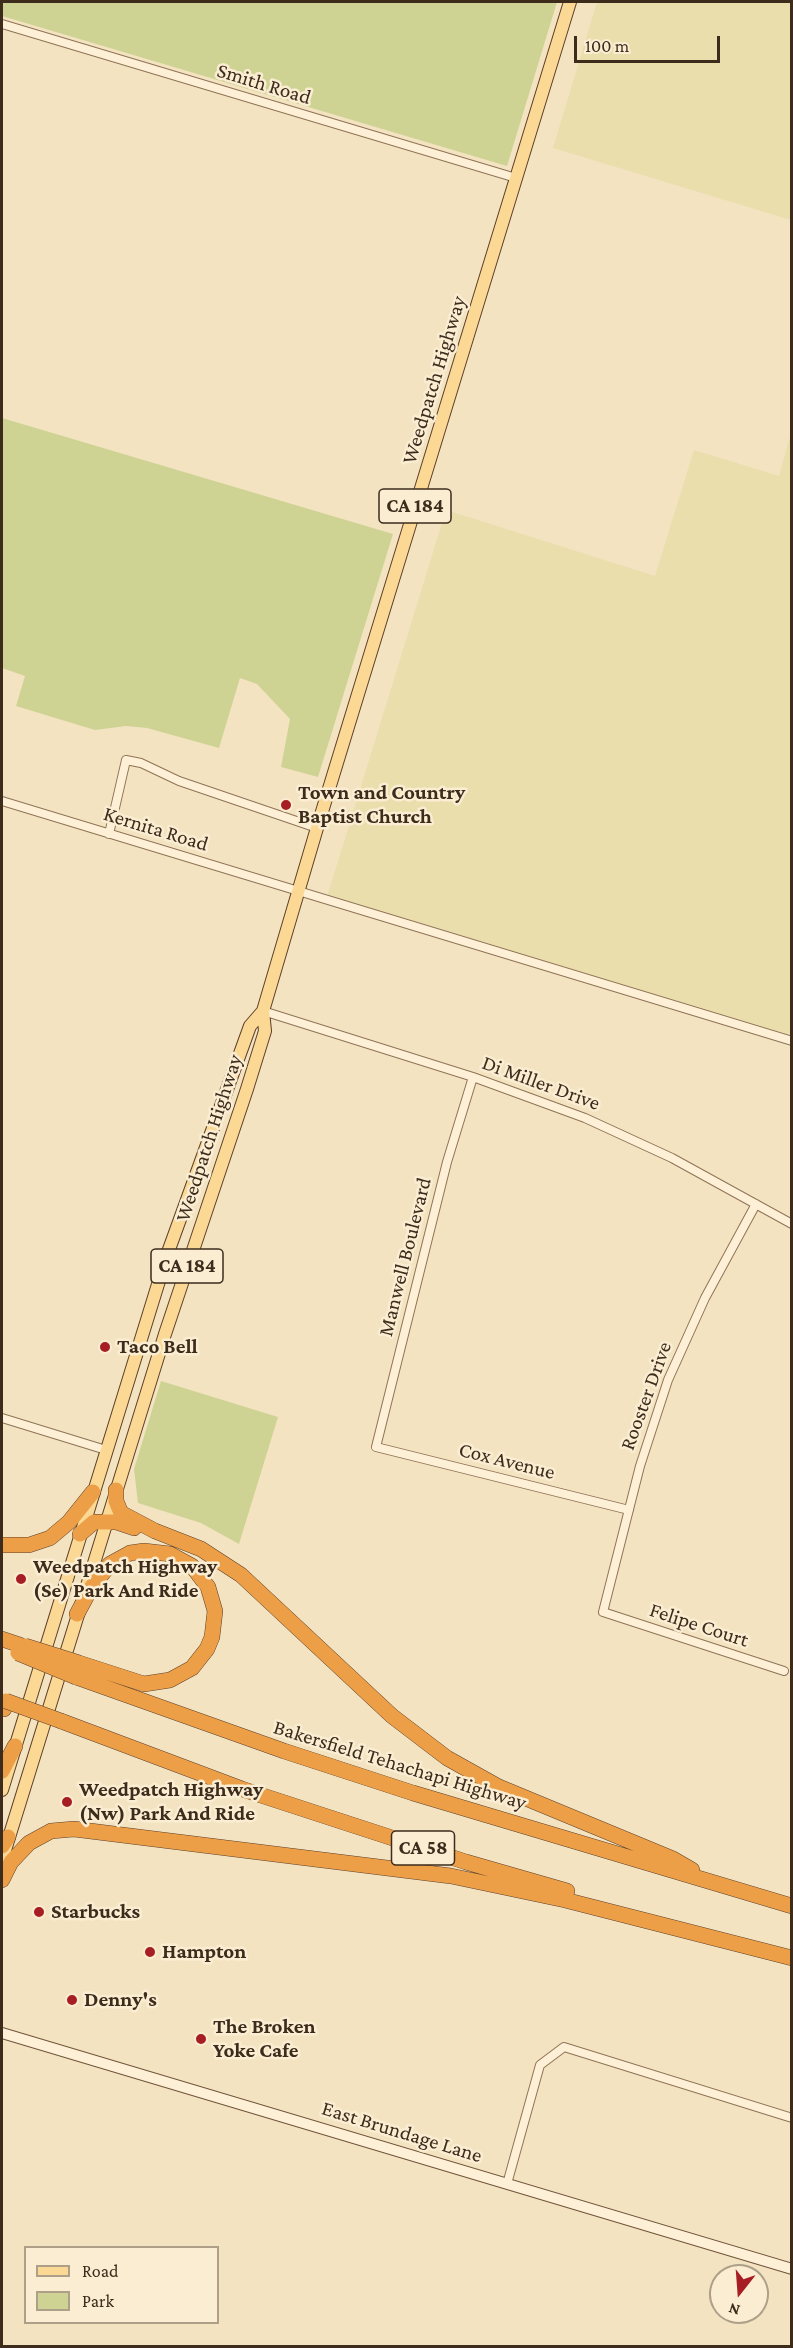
<!DOCTYPE html>
<style>
body{margin:0}
#map{position:relative;width:793px;height:2348px;overflow:hidden;background:#f3e3c1;font-family:"Crimson Pro",serif}
canvas{display:block}
.frame{position:absolute;inset:0;border:3px solid #3d2b1c;pointer-events:none}
.legend{position:absolute;left:24px;top:2246px;width:195px;height:78px;box-sizing:border-box;background:#faedd2;border:2px solid #ae9f89;margin:0;padding:8px 10px;list-style:none;font-size:18px;color:#3d2b1c}
.legend li{display:flex;align-items:center;gap:12px;height:30px}
.legend b{width:30px;border:2px solid #ae9f89}
.north{position:absolute;left:709px;top:2264px;width:60px;height:60px;box-sizing:border-box;background:#faedd2;border:2px solid #ae9f89;border-radius:50%;rotate:197deg;font-size:16px;font-weight:700;line-height:24px;text-align:center;color:#3d2b1c}
.north::after{content:'';display:block;margin:auto;width:21px;height:27px;background:#a61e24;clip-path:polygon(50% 0,100% 100%,50% 72%,0 100%)}
.scale{position:absolute;left:574px;top:36px;width:146px;height:27px;box-sizing:border-box;border:3px solid #3d2b1c;border-top:0;padding-left:8px;font-size:18px;line-height:21px;white-space:nowrap;color:#3d2b1c;-webkit-text-stroke:4px #faedd2;paint-order:stroke}
</style>
<div id="map">
<canvas width="793" height="2348"></canvas>
<div class="frame"></div>
<ul class="legend">
<li><b style="height:8px;background:#fbd894"></b>Road</li>
<li><b style="height:16px;background:#ced393"></b>Park</li>
</ul>
<div class="north">N</div>
<div class="scale">100 m</div>
</div>
<script>
const context = document.querySelector('canvas').getContext('2d');
context.lineJoin = 'round';
function fillPath(path, color) { context.fillStyle = color; context.fill(path, 'evenodd'); }
const poly = rows => new Path2D(rows.map(r => 'M' + r).join(''));
function stroke(path, color, width, dash) { context.strokeStyle = color; context.lineWidth = width; context.lineCap = dash ? 'butt' : 'round'; context.setLineDash(dash || []); context.stroke(path); }
function label(font, color, halo, rows, align = 'center') {
  context.font = font + ' "Crimson Pro",serif'; context.lineWidth = 5; context.setLineDash([]); context.textBaseline = 'middle'; context.strokeStyle = halo; context.fillStyle = color; for (const [text, x, y, turn = 0] of rows) {
    context.save(); context.translate(x, y); context.rotate((+turn || 0) * Math.PI / 180); context.textAlign = isNaN(turn) ? turn : align; if (halo) context.strokeText(text, 0, 0); context.fillText(text, 0, 0); context.restore();
  }
}
fillPath(poly([
 [597,2,791,2,791,220,553,148],
 [791,433,791,1038,327,897,446,510,655,576,694,450,779,476]
]), '#eadead');
fillPath(poly([
 [2,2,557,2,507,166,2,16],
 [2,418,393,534,318,777,281,767,290,719,257,684,240,678,219,748,147,728,126,726,95,730,16,706,25,676,2,668],
 [161,1381,278,1417,239,1544,201,1523,138,1503,134,1469]
]), '#ced393');
const minor = poly([
 [2,24,516,178],
 [2,801,792,1041],
 [109,834,126,760,141,763,179,781,317,828],
 [263,1011,473,1077,585,1118,672,1158,792,1224],
 [473,1077,447,1162,376,1447,629,1510],
 [756,1204,705,1298,668,1380,640,1466,603,1612,784,1671],
 [2,1418,106,1450],
 [507,2184,540,2065,564,2047,792,2118]
]);
const secondary = poly([
 [2,2033,792,2269]
]);
const primary = poly([
 [2,1790,167,1255,250,1026,263,1011],
 [2,1860,165,1334,247,1089,265,1031,263,1011,317,828,570,2]
]);
const motorway = poly([
 [116,1490,116,1501,121,1513,155,1531,201,1549,241,1575,392,1716,447,1758,499,1787,673,1859,692,1870],
 [80,1534,94,1522,116,1522,134,1528],
 [2,1545,29,1545,50,1538,69,1522,93,1492],
 [77,1614,91,1588,110,1564,130,1553,144,1551,170,1554,192,1566,208,1587,215,1611,212,1637,207,1649,192,1668,170,1680,144,1684,79,1663],
 [2,1639,20,1645],
 [76,1677,284,1751,413,1793,792,1906],
 [2,1709,4,1709],
 [61,1721,242,1789,466,1862,567,1891],
 [2,1771,15,1746],
 [2,1846,8,1837],
 [2,1880,11,1862,29,1843,51,1831,74,1829,451,1876,565,1900,792,1958]
]);
stroke(minor, '#907356', 10);
stroke(secondary, '#715339', 12);
stroke(primary, '#5d402b', 14);
stroke(motorway, '#5d402b', 16);
stroke(minor, '#fdf0d6', 8);
stroke(secondary, '#fdf0d6', 10);
stroke(primary, '#fbd894', 12);
stroke(motorway, '#ed9f47', 15);
const motorwayBridge = poly([
 [25,1646,79,1663],
 [18,1653,76,1677],
 [6,1701,61,1721]
]);
stroke(motorwayBridge, '#5d402b', 16, []);
stroke(motorwayBridge, '#ed9f47', 15);
for (const [x, y, r, color] of [
 [286,805,6,"#a61e24"],
 [105,1347,6,"#a61e24"],
 [21,1579,6,"#a61e24"],
 [67,1802,6,"#a61e24"],
 [39,1912,6,"#a61e24"],
 [150,1952,6,"#a61e24"],
 [72,2000,6,"#a61e24"],
 [201,2039,6,"#a61e24"]
]) { const dot = new Path2D(); dot.arc(x, y, r, 0, 2 * Math.PI); context.fillStyle = color; context.fill(dot); stroke(dot, '#faedd2', 2); }
for (const [x, y, w] of [
 [415,506,72],
 [187,1266,72],
 [423,1848,63]
]) { const box = new Path2D(); box.roundRect(x - w / 2, y - 17, w, 34, 4.5); context.fillStyle = '#faedd2'; context.fill(box); stroke(box, '#3d2b1c', 1.5); }
label('bold 20px', '#3d2b1c', null, [
 ["CA 184",415,506],
 ["CA 184",187,1266],
 ["CA 58",423,1848]
]);
label('21px', '#3d2b1c', '#faedd2', [
 ["Smith Road",264,84,17],
 ["Weedpatch Highway",434,380,-73],
 ["Kernita Road",156,829,17],
 ["Di Miller Drive",541,1083,20],
 ["Weedpatch Highway",209,1138,-72],
 ["Manwell Boulevard",405,1257,-76],
 ["Rooster Drive",646,1396,-70],
 ["Cox Avenue",507,1461,14],
 ["Felipe Court",699,1625,18],
 ["Bakersfield Tehachapi Highway",400,1765,17],
 ["East Brundage Lane",402,2132,17]
]);
label('bold 21px', '#3d2b1c', '#faedd2', [
 ["Town and Country",298,793],
 ["Baptist Church",298,817],
 ["Taco Bell",117,1347],
 ["Weedpatch Highway",33,1567],
 ["(Se) Park And Ride",33,1591],
 ["Weedpatch Highway",79,1790],
 ["(Nw) Park And Ride",79,1814],
 ["Starbucks",51,1912],
 ["Hampton",162,1952],
 ["Denny's",84,2000],
 ["The Broken",213,2027],
 ["Yoke Cafe",213,2051]
], 'left');
</script>
